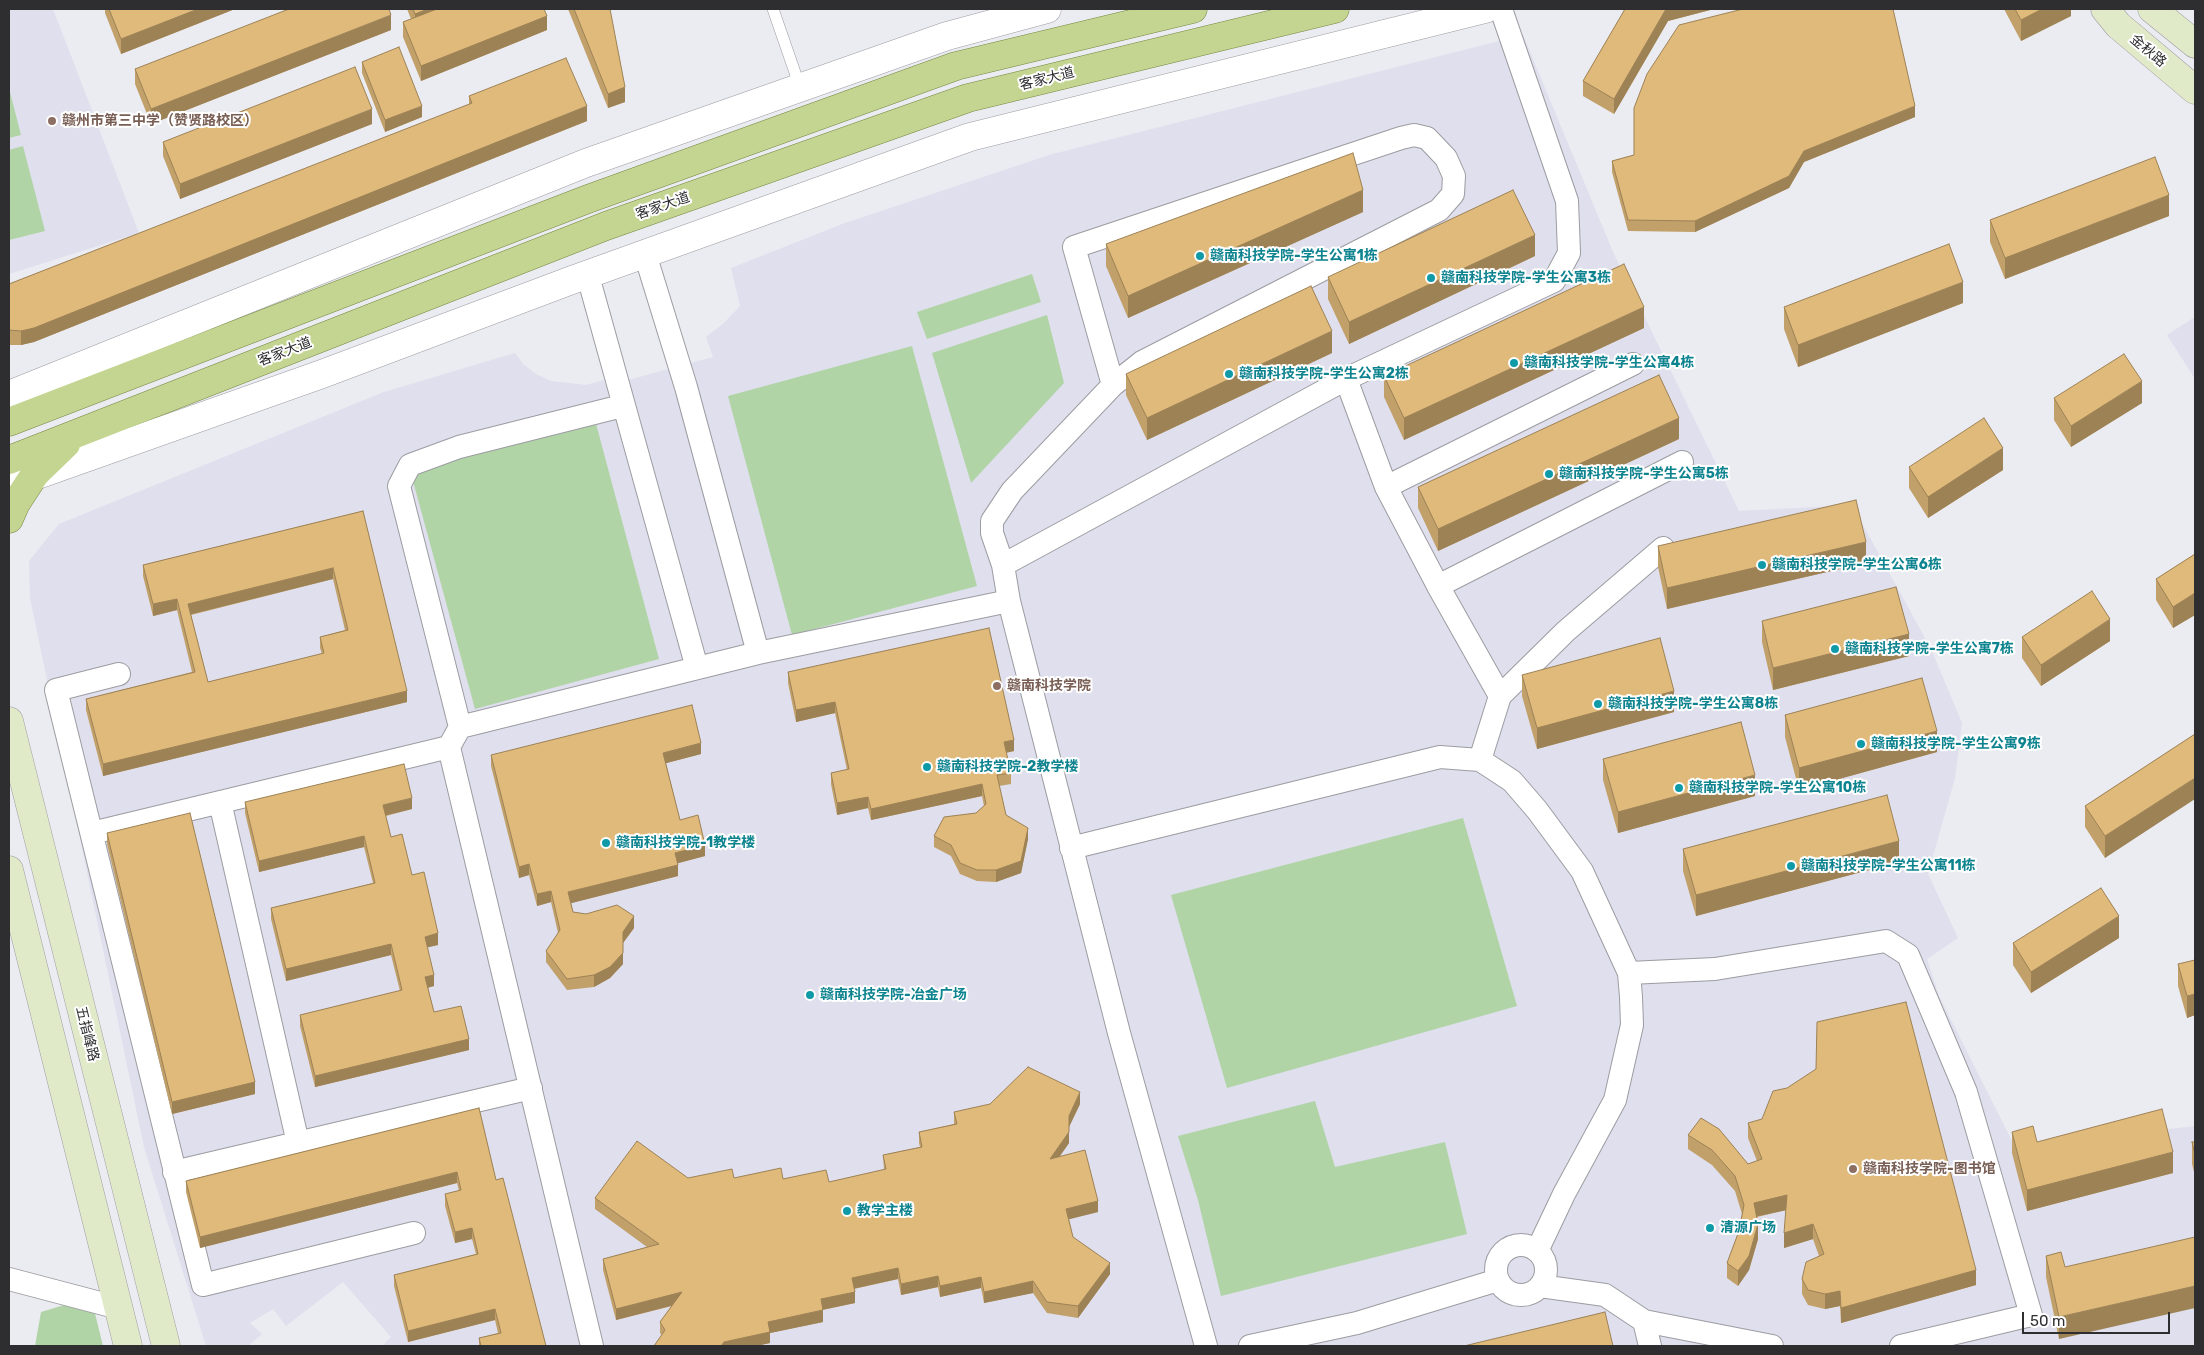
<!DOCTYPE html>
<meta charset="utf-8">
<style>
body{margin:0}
#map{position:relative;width:2204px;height:1355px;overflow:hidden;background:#ebebf2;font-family:Rubik,sans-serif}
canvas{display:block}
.frame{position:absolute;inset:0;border:10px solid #2e2e31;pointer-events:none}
.scale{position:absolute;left:2022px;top:1312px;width:148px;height:22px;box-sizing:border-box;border:2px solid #2e2e31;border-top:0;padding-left:6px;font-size:15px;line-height:18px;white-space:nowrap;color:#2e2e31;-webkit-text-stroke:4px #fff;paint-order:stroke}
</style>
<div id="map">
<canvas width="2204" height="1355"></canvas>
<div class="frame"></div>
<div class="scale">50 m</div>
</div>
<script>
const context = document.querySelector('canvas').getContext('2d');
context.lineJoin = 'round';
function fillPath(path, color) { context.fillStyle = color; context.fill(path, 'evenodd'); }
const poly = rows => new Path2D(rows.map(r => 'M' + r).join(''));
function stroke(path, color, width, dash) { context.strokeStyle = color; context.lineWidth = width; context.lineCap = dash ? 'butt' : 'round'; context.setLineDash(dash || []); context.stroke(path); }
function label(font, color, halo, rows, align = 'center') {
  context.font = font + ' Rubik,"Noto Sans SC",sans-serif'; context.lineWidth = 4; context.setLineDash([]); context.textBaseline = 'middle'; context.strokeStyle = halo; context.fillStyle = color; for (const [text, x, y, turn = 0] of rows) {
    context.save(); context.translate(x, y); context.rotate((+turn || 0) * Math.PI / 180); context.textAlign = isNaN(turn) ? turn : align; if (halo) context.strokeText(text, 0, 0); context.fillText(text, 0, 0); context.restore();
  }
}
fillPath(poly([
 [9,9,53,9,139,233,9,274],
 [1523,35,1613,252,1739,511,1852,505,1931,649,1962,723,1955,778,1928,874,1958,938,1927,959,1939,996,2015,1147,2195,1126,2195,1346,382,1346,391,1337,343,1282,286,1326,273,1309,250,1323,262,1334,248,1346,206,1346,144,1147,30,598,29,561,59,524,384,392,515,353,523,364,536,374,551,381,586,385,604,380,606,386,713,357,706,337,724,323,740,306,731,268,845,223,1049,155],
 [2195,317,2195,379,2167,335]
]), '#dfdfed');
fillPath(poly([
 [9,88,21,135,9,138],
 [23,146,45,231,9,240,9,150],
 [1032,274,1041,302,927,339,917,312],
 [1047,315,1064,383,971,483,932,353],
 [912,346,977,586,792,635,728,396],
 [595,420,659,659,475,709,410,470],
 [1463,818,1517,1006,1227,1088,1171,895],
 [1315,1101,1335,1167,1445,1142,1467,1234,1221,1296,1198,1200,1178,1136],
 [91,1297,103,1346,35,1346,41,1312]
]), '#b1d4a6');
const service = poly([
 [773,9,800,87]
]);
const minor = poly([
 [645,254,686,387,758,653],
 [588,276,697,668],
 [1346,379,1386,487,1438,586,1500,696,1480,760],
 [1386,487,1633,364],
 [1003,565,1346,379,1554,281,1569,253,1567,201,1501,9],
 [1438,586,1682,462],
 [1009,601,1003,565,992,533,992,521,1012,491,1113,385,1074,247,1401,138,1414,135,1427,138,1446,158,1454,176,1453,194,1439,210,1142,362,1113,385],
 [119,674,56,690,203,1285,414,1233],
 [1500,696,1566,631,1663,548],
 [460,727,399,486,410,465,459,447,622,406],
 [220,802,298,1143],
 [92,833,449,747],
 [1071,848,1440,757,1480,760,1512,781,1537,810,1582,871,1629,973,1631,997,1632,1025,1615,1100,1564,1194,1537,1251],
 [1629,973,1715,969,1886,941,1908,955,1966,1092,2031,1315,1901,1346],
 [174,1172,531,1088],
 '1496 1270a25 25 0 1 1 50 0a25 25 0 1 1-50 0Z',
 [9,1279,119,1308],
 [1540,1286,1605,1295,1644,1321,1772,1346],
 [1644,1321,1650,1346],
 [592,1346,449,747,460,727,758,653,1009,601,1119,1033,1206,1346],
 [1250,1346,1357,1323,1498,1280]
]);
const tertiary = poly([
 [9,395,586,163,947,36,1047,9],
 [9,485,322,374,572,280,970,137,1485,9]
]);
const secondary = poly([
 [2105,9,2118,25,2195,90],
 [2152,9,2195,44],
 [9,721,166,1346],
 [9,870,128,1346]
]);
const primary = poly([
 [9,422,588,199,956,66,1193,9],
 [9,460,606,226,968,98,1335,9],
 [9,519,16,503,35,474,66,444]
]);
stroke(service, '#9c9ca2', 12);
stroke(minor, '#9c9ca2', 24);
stroke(tertiary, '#9c9ca2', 29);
stroke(secondary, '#9c9ca2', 29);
stroke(primary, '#75883f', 29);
stroke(service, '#fff', 11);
stroke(minor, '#fff', 22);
stroke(tertiary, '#fff', 28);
stroke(secondary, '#e1eac8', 28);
stroke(primary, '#c3d591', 28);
fillPath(poly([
 [105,9,235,9,121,54,105,13],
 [407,9,544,9,547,30,421,81,403,37,403,22,411,19],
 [568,9,610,9,625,102,608,108],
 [1625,9,1714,9,1668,21,1614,114,1583,96,1583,81],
 [2004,9,2071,9,2071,16,2021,41],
 [391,30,151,124,135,84,135,69],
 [362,62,422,117,385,132,362,73],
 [469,96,587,121,34,342,21,345,9,345,9,284,469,105],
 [1915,117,1804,162,1789,188,1695,232,1628,231,1612,172,1612,161,1634,155],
 [372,124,180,199,163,156,163,142],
 [1363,212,1128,318,1106,266,1106,244],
 [2169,216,2005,279,1990,242,1990,220],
 [1535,256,1349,344,1328,299,1328,277],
 [1963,303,1798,367,1784,329,1784,307],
 [1644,328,1404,440,1384,397,1384,376],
 [1332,353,1147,440,1126,395,1126,374],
 [2054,398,2142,403,2071,447,2054,420],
 [1679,439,1438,551,1418,508,1418,487],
 [1909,467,2003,470,1928,518,1909,488],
 [363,511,407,702,103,776,86,710,86,699,192,672,177,610,153,616,143,576,143,565],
 [333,579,345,630,320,637,320,648,322,654,208,682,191,615],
 [1658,546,1866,563,1667,609,1658,567],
 [2195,554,2195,615,2173,628,2156,600,2156,579],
 [1762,621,1909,656,1773,690,1762,642],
 [2022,637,2110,641,2041,686,2022,658],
 [788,672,1014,751,1006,753,1011,773,1011,784,999,786,1006,815,1028,839,1021,873,996,882,977,881,960,874,951,856,934,847,934,836,976,813,984,806,982,796,871,820,868,808,837,815,831,784,831,773,847,770,835,713,796,722,788,683],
 [1522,675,1674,712,1537,749,1522,696],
 [1785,715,1937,752,1799,790,1785,737],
 [2195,734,2105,858,2085,827,2085,806],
 [701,754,666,763,680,820,705,856,678,863,678,876,571,903,573,912,634,928,623,943,623,964,610,978,594,987,567,990,546,962,546,951,558,933,551,902,537,906,529,875,519,878,491,766,491,755],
 [1603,759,1755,796,1618,833,1603,780],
 [245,802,412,809,386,816,391,837,412,875,438,945,427,947,434,986,428,988,434,1012,469,1050,315,1087,300,1026,300,1015,400,991,391,955,286,981,271,919,271,908,373,883,364,847,259,872,245,813],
 [107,833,255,1094,172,1114,107,844],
 [1683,849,1899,862,1696,916,1683,871],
 [2119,938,2031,993,2013,965,2013,943],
 [2195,960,2195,1015,2187,1018,2178,986,2178,964],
 [1080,1104,1069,1127,1069,1143,1060,1156,1098,1212,1069,1219,1073,1237,1110,1274,1078,1318,1047,1313,1033,1293,984,1303,981,1288,940,1297,938,1287,901,1295,898,1279,854,1289,855,1303,823,1310,823,1322,770,1333,770,1343,756,1346,654,1346,662,1335,660,1333,660,1322,672,1306,616,1320,603,1270,603,1259,647,1247,595,1209,595,1198,688,1178,783,1179,829,1182,884,1170,883,1155,920,1147,919,1143,919,1132,954,1124,954,1112],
 [479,1108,496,1180,546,1346,479,1346,479,1338,498,1333,495,1320,408,1342,394,1286,394,1275,476,1254,472,1239,455,1243,445,1206,445,1194,459,1191,457,1183,200,1248,186,1192,186,1181],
 [1748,1123,1976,1285,1841,1323,1840,1306,1825,1309,1808,1305,1802,1294,1802,1279,1819,1256,1813,1239,1784,1248,1786,1210,1757,1217,1758,1239,1749,1270,1738,1286,1727,1278,1727,1263,1739,1231,1742,1214,1735,1191,1712,1165,1688,1149,1688,1135,1748,1164,1757,1161,1748,1138],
 [2012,1132,2037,1142,2173,1173,2027,1211,2012,1153],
 [2192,1142,2195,1142,2195,1176,2192,1164],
 [2061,1252,2059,1339,2046,1277,2046,1256]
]), '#c1a06a');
fillPath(poly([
 [198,9,235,9,121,54,121,39],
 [428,9,465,9,415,29,415,14],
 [1666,9,1714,9,1668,21,1614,114,1614,99],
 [2042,9,2071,9,2071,16,2021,41,2021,20],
 [391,15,391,30,151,124,151,109],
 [547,16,547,30,421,81,421,66],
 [625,87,625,102,608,108,608,94],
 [422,106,422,117,385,132,385,120],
 [587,106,587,121,34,342,21,345,21,331],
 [1915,106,1915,117,1804,162,1789,188,1695,232,1695,221,1804,151],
 [372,109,372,124,180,199,180,184],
 [1363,190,1363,212,1128,318,1128,296],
 [2169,195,2169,216,2005,279,2005,258],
 [1535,235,1535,256,1349,344,1349,322],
 [1963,282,1963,303,1798,367,1798,345],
 [1644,307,1644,328,1404,440,1404,418],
 [1332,331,1332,353,1147,440,1147,418],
 [2142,381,2142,403,2071,447,2071,426],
 [1679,418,1679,439,1438,551,1438,529],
 [2003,448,2003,470,1928,518,1928,497],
 [1866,542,1866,563,1667,609,1667,588],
 [333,568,333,579,188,615,188,604],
 [2195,593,2195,615,2173,628,2173,607],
 [177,599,177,610,153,616,153,604],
 [2110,619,2110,641,2041,686,2041,665],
 [1909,634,1909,656,1773,690,1773,668],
 [407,691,407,702,103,776,103,764],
 [1674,691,1674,712,1537,749,1537,728],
 [835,702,835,713,796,722,796,710],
 [1937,731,1937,752,1799,790,1799,768],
 [1014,740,1014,751,1004,753,1004,742],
 [701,743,701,754,663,764,663,753],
 [1755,775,1755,796,1618,833,1618,812],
 [2195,778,2195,799,2105,858,2105,836],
 [982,784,982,796,871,820,871,809],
 [868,797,868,808,837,815,837,803],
 [412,798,412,809,383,816,383,805],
 [1028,828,1028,839,1021,873,996,882,996,870],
 [364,836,364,847,259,872,259,861],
 [1899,841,1899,862,1696,916,1696,895],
 [705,845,705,856,675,864,675,853],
 [529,864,529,875,519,878,519,867],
 [678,865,678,876,568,904,568,892],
 [551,891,551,902,537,906,537,894],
 [634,916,634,928,623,943,623,932],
 [2119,916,2119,938,2031,993,2031,972],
 [438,933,438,945,425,948,425,937],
 [391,944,391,955,286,981,286,969],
 [623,953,623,964,610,978,594,987,594,975],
 [434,975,434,986,425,988,425,977],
 [2195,994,2195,1015,2187,1018,2187,996],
 [469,1039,469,1050,315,1087,315,1076],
 [255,1082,255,1094,172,1114,172,1102],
 [1080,1092,1080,1104,1069,1127,1069,1116],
 [1069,1132,1069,1143,1050,1170,1050,1159],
 [2173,1152,2173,1173,2027,1211,2027,1190],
 [457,1172,457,1183,200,1248,200,1237],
 [1787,1195,1787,1210,1754,1217,1754,1203],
 [1098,1201,1098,1212,1066,1220,1066,1209],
 [1758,1224,1758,1239,1749,1270,1738,1286,1738,1271],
 [1813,1224,1813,1239,1784,1248,1784,1233],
 [472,1228,472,1239,455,1243,455,1232],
 [1110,1263,1110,1274,1078,1318,1078,1306],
 [898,1268,898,1279,852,1289,852,1278],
 [1976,1270,1976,1285,1841,1323,1841,1308],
 [938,1276,938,1287,901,1295,901,1284],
 [981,1277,981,1288,940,1297,940,1286],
 [1033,1281,1033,1293,984,1303,984,1292],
 [2195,1286,2195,1308,2059,1339,2059,1317],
 [1840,1291,1840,1306,1825,1309,1825,1294],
 [682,1292,682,1303,616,1320,616,1309],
 [855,1292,855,1303,821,1310,821,1299],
 [495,1309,495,1320,408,1342,408,1331],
 [823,1310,823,1322,770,1333,770,1343,756,1346,721,1346,724,1342,768,1322]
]), '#9d8256');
const building = poly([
 [109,9,198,9,121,39,109,9],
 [289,9,389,9,391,15,151,109,135,69,289,9],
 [413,9,428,9,415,14,413,9],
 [437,9,544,9,547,16,421,66,403,22,437,9],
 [574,9,610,9,625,87,608,94,574,9],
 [1625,9,1666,9,1614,99,1583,81,1625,9],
 [1743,9,1893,9,1915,106,1804,151,1789,176,1695,221,1628,220,1612,161,1634,155,1634,108,1647,74,1679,25,1743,9],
 [2015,9,2042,9,2021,20,2015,9],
 [399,47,422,106,385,120,362,62,399,47],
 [566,58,587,106,34,328,21,331,9,330,9,284,472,103,469,96,566,58],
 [355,67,372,109,180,184,163,142,355,67],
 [1353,153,1363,190,1128,296,1106,244,1353,153],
 [2155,157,2169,195,2005,258,1990,220,2155,157],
 [1513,190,1535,235,1349,322,1328,277,1513,190],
 [1949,244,1963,282,1798,345,1784,307,1949,244],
 [1624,264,1644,307,1404,418,1384,376,1624,264],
 [1311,286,1332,331,1147,418,1126,374,1311,286],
 [2124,354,2142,381,2071,426,2054,398,2124,354],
 [1659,375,1679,418,1438,529,1418,487,1659,375],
 [1984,418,2003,448,1928,497,1909,467,1984,418],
 [1856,500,1866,542,1667,588,1658,546,1856,500],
 [363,511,407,691,103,764,86,699,195,672,177,599,153,604,143,565,363,511],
 [333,568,348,630,320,637,324,653,208,682,188,604,333,568],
 [2195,554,2195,593,2173,607,2156,579,2195,554],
 [1896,587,1909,634,1773,668,1762,621,1896,587],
 [2092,591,2110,619,2041,665,2022,637,2092,591],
 [989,628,1014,740,1004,742,1011,773,997,775,1006,815,1028,828,1021,861,996,870,977,870,960,863,951,845,934,836,944,817,976,813,986,804,982,784,871,809,868,797,837,803,831,773,849,769,835,702,796,710,788,672,989,628],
 [1660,638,1674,691,1537,728,1522,675,1660,638],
 [1922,678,1937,731,1799,768,1785,715,1922,678],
 [692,705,701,743,663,753,680,820,698,815,705,845,675,853,678,865,568,892,573,912,586,914,617,905,634,916,623,932,623,953,610,967,594,975,567,979,546,951,560,930,551,891,537,894,529,864,519,867,491,755,692,705],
 [1741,722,1755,775,1618,812,1603,759,1741,722],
 [2195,734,2195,778,2105,836,2085,806,2195,734],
 [404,764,412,798,383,805,391,837,402,834,412,875,424,872,438,933,425,937,434,975,425,977,434,1012,461,1006,469,1039,315,1076,300,1015,402,990,391,944,286,969,271,908,375,883,364,836,259,861,245,802,404,764],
 [1887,795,1899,841,1696,895,1683,849,1887,795],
 [190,813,255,1082,172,1102,107,833,190,813],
 [2101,888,2119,916,2031,972,2013,943,2101,888],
 [2195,960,2195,994,2187,996,2178,964,2195,960],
 [1906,1002,1976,1270,1841,1308,1840,1291,1825,1294,1808,1290,1802,1279,1806,1262,1824,1254,1813,1224,1784,1233,1787,1195,1754,1203,1758,1224,1749,1256,1738,1271,1727,1263,1739,1231,1744,1205,1735,1176,1712,1150,1688,1135,1701,1118,1719,1129,1748,1164,1762,1159,1748,1123,1762,1119,1773,1091,1787,1088,1816,1069,1817,1022,1906,1002],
 [1028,1067,1080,1092,1069,1116,1069,1132,1050,1159,1085,1150,1098,1201,1066,1209,1073,1237,1110,1263,1078,1306,1047,1302,1033,1281,984,1292,981,1277,940,1286,938,1276,901,1284,898,1268,852,1278,855,1292,821,1299,823,1310,768,1322,770,1332,724,1342,721,1346,654,1346,665,1330,660,1322,682,1292,616,1309,603,1259,659,1244,595,1198,637,1141,688,1178,732,1169,734,1178,781,1168,783,1179,826,1170,829,1182,886,1169,883,1155,922,1147,919,1132,957,1124,954,1112,990,1104,1028,1067],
 [479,1108,496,1180,503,1178,546,1346,481,1346,479,1338,501,1333,495,1309,408,1331,394,1275,478,1254,472,1228,455,1232,445,1194,461,1190,457,1172,200,1237,186,1181,479,1108],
 [2162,1109,2173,1152,2027,1190,2012,1132,2033,1126,2037,1142,2162,1109],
 [2192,1142,2195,1142,2195,1154,2192,1142],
 [2195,1237,2195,1286,2059,1317,2046,1256,2061,1252,2065,1267,2195,1237],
 [1605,1312,1613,1346,1464,1346,1605,1312]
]);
fillPath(building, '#e0ba7b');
stroke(building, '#9d8256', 1);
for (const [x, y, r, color] of [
 [52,121,5,"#8d6e63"],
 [1200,256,5,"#0f9aa8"],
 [1431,278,5,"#0f9aa8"],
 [1514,363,5,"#0f9aa8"],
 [1229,374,5,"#0f9aa8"],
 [1549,474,5,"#0f9aa8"],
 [1762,565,5,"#0f9aa8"],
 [1835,649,5,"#0f9aa8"],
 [997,686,5,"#8d6e63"],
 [1598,704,5,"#0f9aa8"],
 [1861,744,5,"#0f9aa8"],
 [927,767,5,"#0f9aa8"],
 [1679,788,5,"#0f9aa8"],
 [606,843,5,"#0f9aa8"],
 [1791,866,5,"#0f9aa8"],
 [810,995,5,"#0f9aa8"],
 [1853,1169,5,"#8d6e63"],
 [847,1211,5,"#0f9aa8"],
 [1710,1228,5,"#0f9aa8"]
]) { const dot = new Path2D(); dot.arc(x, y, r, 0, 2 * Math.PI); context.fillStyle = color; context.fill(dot); stroke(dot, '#fff', 2); }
label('14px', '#2e2e31', '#fff', [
 ["金秋路",2148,51,40],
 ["客家大道",1047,79,-14],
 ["客家大道",663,206,-19],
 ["客家大道",285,352,-21],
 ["五指峰路",87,1034,76]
]);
label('bold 14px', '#785e54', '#fff', [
 ["赣州市第三中学（赞贤路校区）",62,121],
 ["赣南科技学院",1007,686],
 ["赣南科技学院-图书馆",1863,1169]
], 'left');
label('bold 14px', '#0d838f', '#fff', [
 ["赣南科技学院-学生公寓1栋",1210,256],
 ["赣南科技学院-学生公寓3栋",1441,278],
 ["赣南科技学院-学生公寓4栋",1524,363],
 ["赣南科技学院-学生公寓2栋",1239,374],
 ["赣南科技学院-学生公寓5栋",1559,474],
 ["赣南科技学院-学生公寓6栋",1772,565],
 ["赣南科技学院-学生公寓7栋",1845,649],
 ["赣南科技学院-学生公寓8栋",1608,704],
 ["赣南科技学院-学生公寓9栋",1871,744],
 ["赣南科技学院-2教学楼",937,767],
 ["赣南科技学院-学生公寓10栋",1689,788],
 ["赣南科技学院-1教学楼",616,843],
 ["赣南科技学院-学生公寓11栋",1801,866],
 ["赣南科技学院-冶金广场",820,995],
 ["教学主楼",857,1211],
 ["清源广场",1720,1228]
], 'left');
</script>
